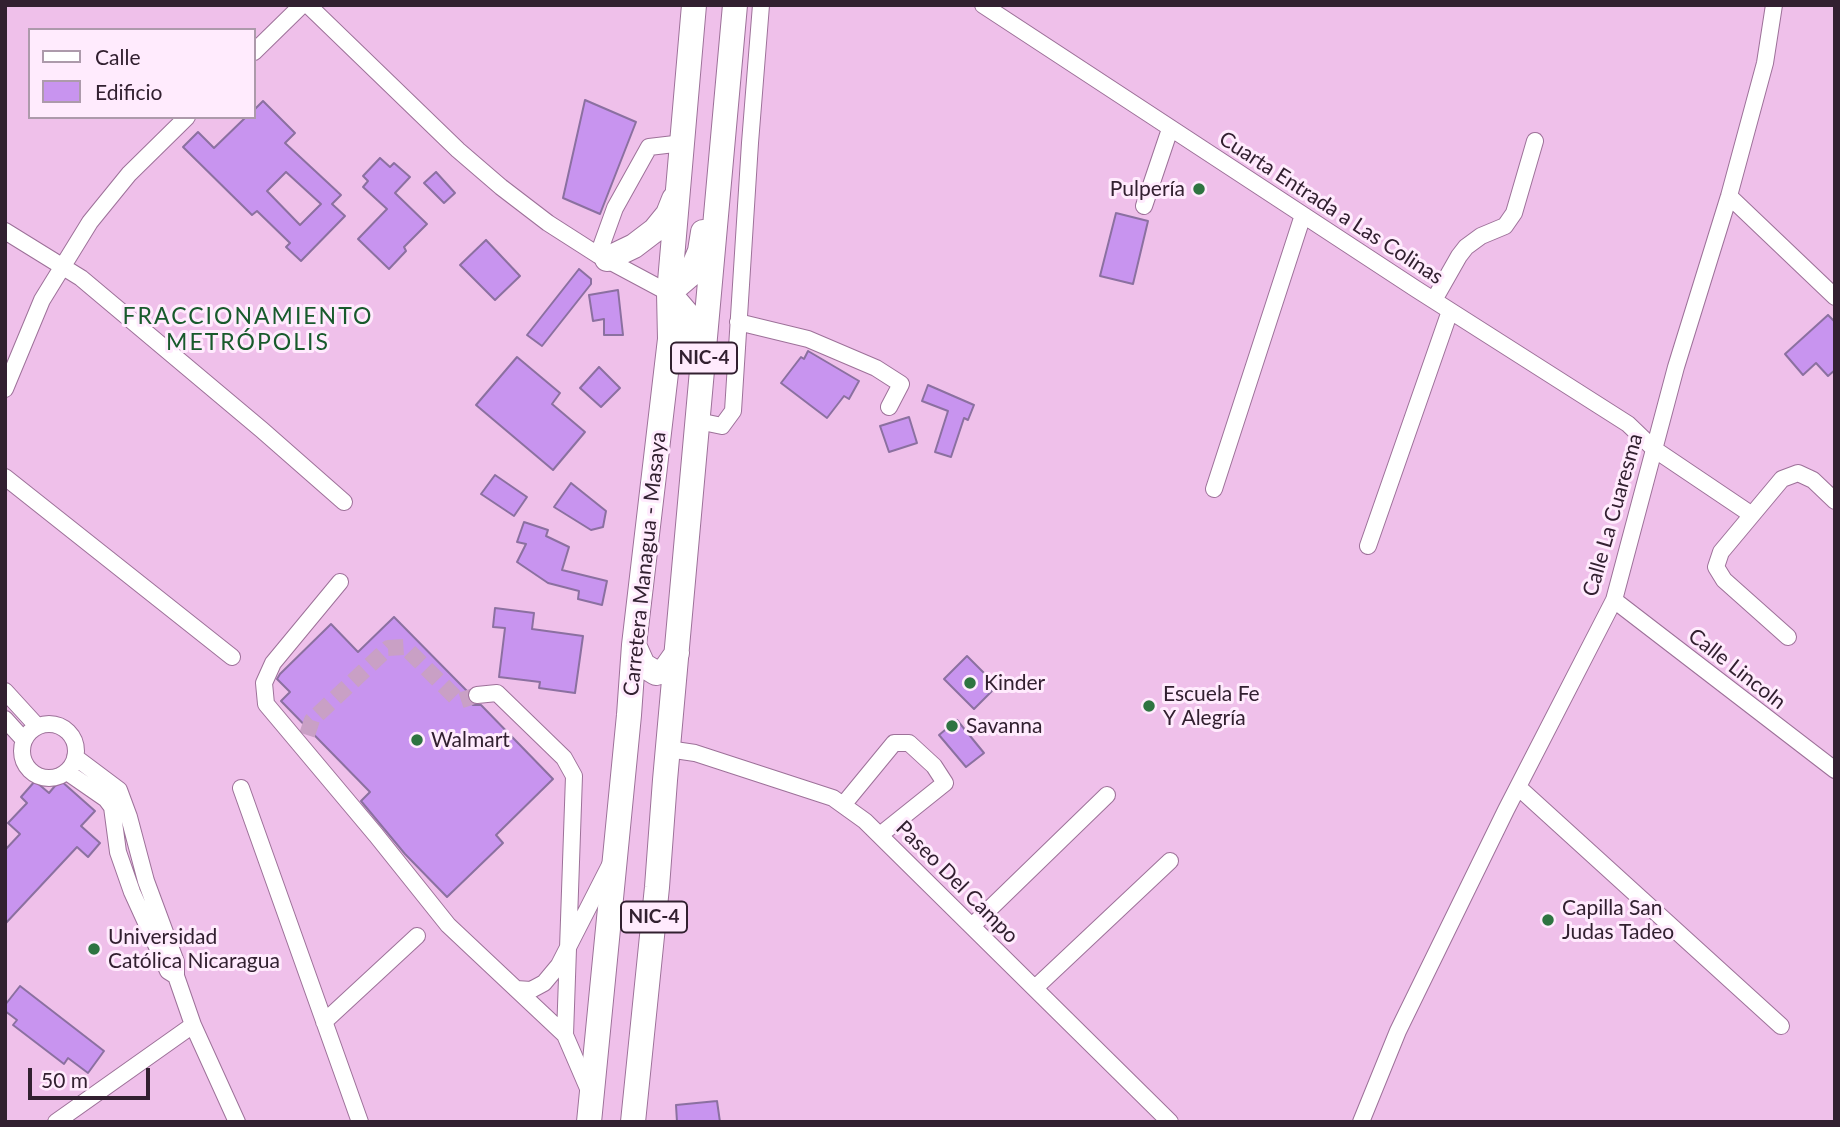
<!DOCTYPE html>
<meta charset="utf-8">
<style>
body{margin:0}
#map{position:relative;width:1840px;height:1127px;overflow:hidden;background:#efc0ea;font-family:Lato,sans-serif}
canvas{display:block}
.frame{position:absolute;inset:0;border:7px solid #322030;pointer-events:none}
.legend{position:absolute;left:28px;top:28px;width:228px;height:91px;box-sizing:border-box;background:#ffebfd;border:2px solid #ad9aab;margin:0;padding:9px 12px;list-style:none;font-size:21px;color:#322030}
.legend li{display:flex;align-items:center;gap:14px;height:35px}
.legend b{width:35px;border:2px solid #ad9aab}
.scale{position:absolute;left:28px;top:1068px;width:122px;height:32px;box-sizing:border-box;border:4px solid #322030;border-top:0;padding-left:9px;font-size:21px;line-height:24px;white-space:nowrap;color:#322030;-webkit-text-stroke:5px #ffebfd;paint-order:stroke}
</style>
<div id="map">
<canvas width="1840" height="1127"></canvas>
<div class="frame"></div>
<ul class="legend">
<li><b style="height:9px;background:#fff"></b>Calle</li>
<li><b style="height:19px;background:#c894ef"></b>Edificio</li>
</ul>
<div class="scale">50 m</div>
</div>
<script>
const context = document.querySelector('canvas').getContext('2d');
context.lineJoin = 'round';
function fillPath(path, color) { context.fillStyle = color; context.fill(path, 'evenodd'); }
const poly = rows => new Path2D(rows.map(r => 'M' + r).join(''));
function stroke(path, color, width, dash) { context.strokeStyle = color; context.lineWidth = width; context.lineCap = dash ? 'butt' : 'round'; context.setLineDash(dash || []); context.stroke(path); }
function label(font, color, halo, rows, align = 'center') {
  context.font = font + ' Lato,sans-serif'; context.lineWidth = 6; context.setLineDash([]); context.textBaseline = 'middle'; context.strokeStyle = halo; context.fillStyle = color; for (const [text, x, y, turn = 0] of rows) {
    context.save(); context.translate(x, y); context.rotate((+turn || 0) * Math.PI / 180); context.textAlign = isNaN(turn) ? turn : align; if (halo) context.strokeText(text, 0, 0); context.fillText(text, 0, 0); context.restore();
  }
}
const building = poly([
 [585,100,636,122,600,214,563,198,585,100],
 [263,101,295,133,285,143,341,195,332,204,345,216,301,261,286,247,290,243,257,211,252,215,183,147,198,132,214,148,246,117,254,117,254,110,263,101],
 [286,172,321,204,300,225,267,191,286,172],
 [380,158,390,167,394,163,410,177,395,193,427,224,404,247,406,251,389,269,358,239,387,209,363,187,368,181,363,176,380,158],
 [436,172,455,193,444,203,424,183,436,172],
 [1116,213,1148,221,1133,284,1100,276,1116,213],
 [486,240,520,276,495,300,460,265,486,240],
 [579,269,591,279,591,284,542,346,527,335,579,269],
 [618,290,623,335,604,335,604,319,593,321,589,295,618,290],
 [1828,315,1835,322,1835,370,1828,376,1816,363,1803,375,1785,354,1828,315],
 [808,351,859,381,849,399,844,396,827,418,781,383,801,357,804,359,808,351],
 [517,357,560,393,552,404,585,432,553,470,476,405,517,357],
 [599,367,620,388,601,407,580,388,599,367],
 [928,385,974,405,968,420,964,418,951,457,935,452,948,411,922,401,928,385],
 [909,417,917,443,889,452,880,426,909,417],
 [495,475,527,497,514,516,481,494,495,475],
 [571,483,606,511,603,527,591,530,554,507,571,483],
 [524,522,548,530,546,536,569,547,562,570,607,581,602,605,578,599,579,591,548,583,517,562,526,544,517,542,524,522],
 [495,608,534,613,532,629,583,636,575,693,539,688,540,682,499,677,505,628,493,627,495,608],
 [394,617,467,691,469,702,473,705,481,705,553,779,496,835,503,843,447,897,405,854,361,801,370,792,281,701,290,692,277,679,280,674,331,624,358,652,394,617],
 [967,656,997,686,974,709,944,679,967,656],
 [957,720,984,753,966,767,939,735,957,720],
 [60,780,95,811,81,826,100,843,88,857,77,847,5,924,5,850,20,834,8,823,27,803,21,797,35,781,49,793,60,780],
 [20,986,104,1051,88,1073,68,1058,64,1064,13,1025,17,1020,5,1011,5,1005,20,986],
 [717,1101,720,1122,677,1122,676,1105,717,1101]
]);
fillPath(building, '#c894ef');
stroke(building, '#8b70a0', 2);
stroke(poly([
 [307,735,312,720,388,648,405,647,459,701,477,695]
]), '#c9a0c5', 16, [16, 8]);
const minor = poly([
 [308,5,458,150,501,187,548,223,598,255,669,293],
 [983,5,1416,289,1628,424,1654,449,1752,515],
 [254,52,302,5],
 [1729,196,1835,297],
 [1144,206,1170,129],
 [5,231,81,278,262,430,344,502],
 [598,255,615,208,649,147,683,143],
 [1434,300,1459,256,1466,247,1481,236,1505,226,1514,213,1535,141],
 [738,322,808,339,876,368,901,384,889,407],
 [5,389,42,300,90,222,129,174,187,117],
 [698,421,722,426,733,411,750,143,761,5],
 [5,477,232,657],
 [1214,489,1303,215],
 [1368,546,1450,311],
 [340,582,273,663,264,683,266,704,376,835,448,925,565,1035,590,1093],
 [1614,600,1835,770],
 [1788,637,1724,580,1716,567,1721,552,1782,479,1798,473,1813,480,1835,501],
 [5,691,37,726],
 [477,695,497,693,564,758,574,776,565,1035],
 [5,719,24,740],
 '22 751a27 27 0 1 1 54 0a27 27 0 1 1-54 0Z',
 [668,749,695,753,833,798,865,821,1170,1122],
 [75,757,119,790,129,817,146,881,176,962,176,976,193,1025,237,1122],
 [67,772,106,799,112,807,118,852,132,892,168,971,176,976],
 [1518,787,1781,1026],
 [241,788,360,1122],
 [843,805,894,743,909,743,934,766,945,783,880,835],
 [972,926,1107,795],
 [1035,988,1170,861],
 [516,989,531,990,544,983,559,965,610,865],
 [324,1022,417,936],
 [56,1122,193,1025],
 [1361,1122,1398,1031,1506,810,1614,600,1676,367,1729,196,1765,63,1774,5]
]);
const highway = poly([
 [607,259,634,246,655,230,668,214,674,199],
 [669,293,690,275,700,251,703,232],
 [669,293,687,314,695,355],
 [634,645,643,665,656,673,665,670,677,653],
 [589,1122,629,715,634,645,670,339,669,293,694,5],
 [633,1122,657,887,665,780,735,5]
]);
stroke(minor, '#9d7199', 18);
stroke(highway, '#9d7199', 26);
stroke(minor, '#fff', 16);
stroke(highway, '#fff', 24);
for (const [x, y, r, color] of [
 [1199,189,7,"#2e7441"],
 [970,683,7,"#2e7441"],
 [1149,706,7,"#2e7441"],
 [952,726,7,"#2e7441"],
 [417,740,7,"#2e7441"],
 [1548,920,7,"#2e7441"],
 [94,949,7,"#2e7441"]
]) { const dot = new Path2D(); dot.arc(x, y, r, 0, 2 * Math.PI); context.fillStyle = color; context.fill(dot); stroke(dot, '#ffebfd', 2.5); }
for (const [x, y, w] of [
 [704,358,66],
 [654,917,66]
]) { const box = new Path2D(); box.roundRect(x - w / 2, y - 15.5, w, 31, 5); context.fillStyle = '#ffebfd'; context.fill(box); stroke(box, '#322030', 2); }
label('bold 19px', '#322030', null, [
 ["NIC-4",704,358],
 ["NIC-4",654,917]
]);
label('21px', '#322030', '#ffebfd', [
 ["Pulpería",1185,189,"right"],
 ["Kinder",984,683],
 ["Escuela Fe",1163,694],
 ["Y Alegría",1163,718],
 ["Savanna",966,726],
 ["Walmart",431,740],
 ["Capilla San",1562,908],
 ["Judas Tadeo",1562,932],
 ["Universidad",108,937],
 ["Católica Nicaragua",108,961]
], 'left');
label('21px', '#322030', '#ffebfd', [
 ["Cuarta Entrada a Las Colinas",1331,208,33],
 ["Calle La Cuaresma",1613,515,-74],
 ["Carretera Managua - Masaya",645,564,-84],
 ["Calle Lincoln",1737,669,38],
 ["Paseo Del Campo",957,882,45]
]);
context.letterSpacing = '2px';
label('23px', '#185a2c', '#ffebfd', [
 ["FRACCIONAMIENTO",248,317],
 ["METRÓPOLIS",248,343]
]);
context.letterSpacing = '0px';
</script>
